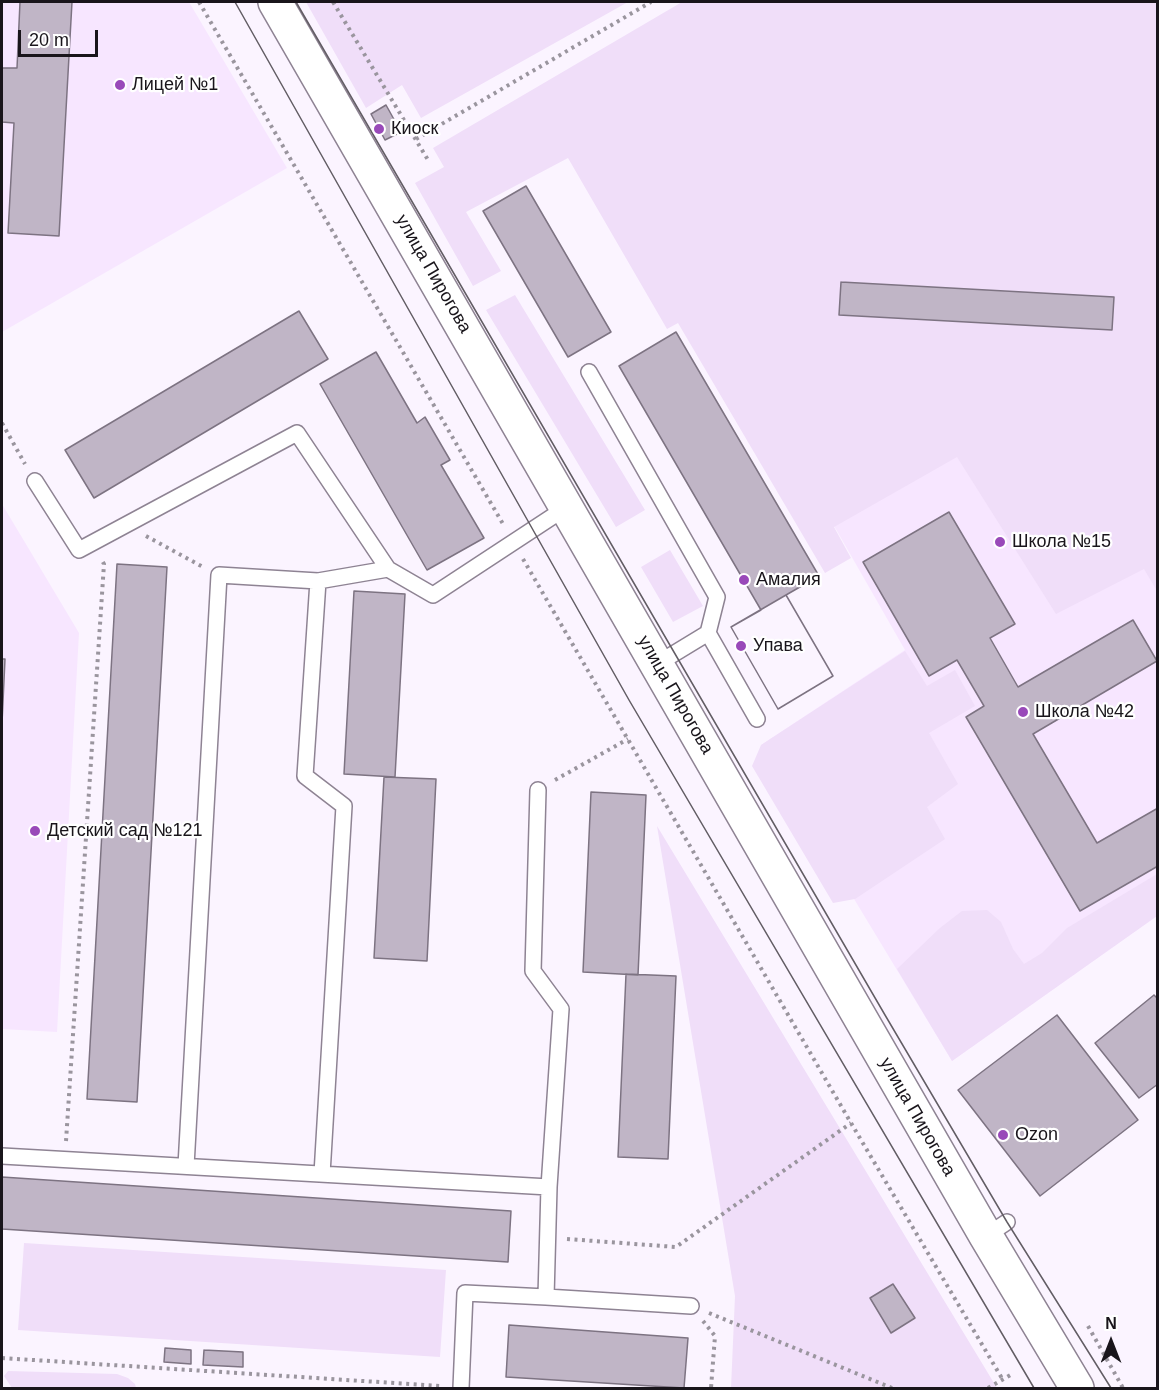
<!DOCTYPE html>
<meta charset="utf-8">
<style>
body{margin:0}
#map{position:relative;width:1159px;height:1390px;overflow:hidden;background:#fbf4ff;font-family:Arial,sans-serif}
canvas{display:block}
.frame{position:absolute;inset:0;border:3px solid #19151b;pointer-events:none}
.north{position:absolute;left:1081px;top:1312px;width:60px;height:60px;-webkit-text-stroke:4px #fff;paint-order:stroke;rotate:0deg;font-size:16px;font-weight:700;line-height:24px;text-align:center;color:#19151b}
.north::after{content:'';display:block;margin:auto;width:21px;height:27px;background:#19151b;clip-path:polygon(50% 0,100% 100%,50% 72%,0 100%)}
.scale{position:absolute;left:18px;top:30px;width:80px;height:27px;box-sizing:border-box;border:3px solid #19151b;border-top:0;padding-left:8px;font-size:18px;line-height:21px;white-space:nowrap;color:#19151b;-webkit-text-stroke:4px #fff;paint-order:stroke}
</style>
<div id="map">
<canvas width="1159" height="1390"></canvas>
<div class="frame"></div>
<div class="north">N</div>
<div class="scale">20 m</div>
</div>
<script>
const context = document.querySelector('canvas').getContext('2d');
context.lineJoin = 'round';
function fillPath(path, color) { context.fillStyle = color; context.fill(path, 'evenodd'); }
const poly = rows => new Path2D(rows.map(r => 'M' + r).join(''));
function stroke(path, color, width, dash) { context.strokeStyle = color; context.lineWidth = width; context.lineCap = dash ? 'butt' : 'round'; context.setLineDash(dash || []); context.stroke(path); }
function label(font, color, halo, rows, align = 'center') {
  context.font = font + ' Arial,sans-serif'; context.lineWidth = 4.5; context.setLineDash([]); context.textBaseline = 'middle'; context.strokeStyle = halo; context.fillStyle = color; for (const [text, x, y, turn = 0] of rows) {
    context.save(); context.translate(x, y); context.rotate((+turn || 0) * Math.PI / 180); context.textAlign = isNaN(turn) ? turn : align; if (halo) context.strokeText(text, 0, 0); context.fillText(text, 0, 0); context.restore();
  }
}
fillPath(poly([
 [2,2,189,2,287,168,2,332],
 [682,2,1157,2,1157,916,952,1061,761,745,905,650,626,162],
 [2,504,79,633,57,1032,2,1029]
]), '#f7e6ff');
fillPath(poly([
 [306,2,628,2,421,118,402,85,366,108],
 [682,2,1157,2,1157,591,1144,569,1056,614,957,457,834,527,851,558,825,573,678,323,667,329,568,158,466,212,501,271,473,286,415,183,444,167,433,148],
 [841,283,1112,330,839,315],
 [515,295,645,510,616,527,486,310],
 [670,550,703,606,673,622,641,567],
 [905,651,927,686,955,670,975,706,929,733,958,784,927,807,945,839,855,899,833,903,752,766,761,745],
 [657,826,997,1388,731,1388,735,1296],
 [1157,874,1157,916,952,1061,897,969,940,928,962,911,987,910,1001,922,1013,949,1024,964,1042,953,1067,928],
 [24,1243,446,1270,440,1357,18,1330],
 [8,1371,117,1374,128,1378,135,1384,136,1388,12,1388,4,1376]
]), '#f0def9');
const building = poly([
 [20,2,72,2,59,236,8,233,14,123,2,122,2,68,17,68,20,2],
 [386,105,401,132,385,140,371,114,386,105],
 [526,186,611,332,568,357,483,211,526,186],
 [841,282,1114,297,1112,330,839,315,841,282],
 [299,311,328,359,94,498,65,450,299,311],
 [676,332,819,576,786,595,833,676,778,709,731,627,761,610,619,366,676,332],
 [376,352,417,423,425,417,450,460,441,465,484,538,427,570,320,384,376,352],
 [949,512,1015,624,990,638,1018,687,1133,620,1157,661,1033,734,1097,843,1158,808,1158,866,1080,911,966,717,984,706,957,660,929,676,863,562,949,512],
 [117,564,167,567,137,1102,87,1099,117,564],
 [354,591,405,594,395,777,344,774,354,591],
 [786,595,833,676,778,709,731,627,786,595],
 [2,659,5,659,2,723,2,659],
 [384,777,436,779,427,961,374,958,384,777],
 [591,792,646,795,638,975,583,972,591,792],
 [626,974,676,976,668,1159,618,1157,626,974],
 [1154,995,1158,999,1158,1084,1139,1098,1095,1043,1154,995],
 [1057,1015,1138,1120,1040,1196,958,1090,1057,1015],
 [2,1177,511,1211,508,1262,2,1229,2,1177],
 [893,1284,915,1318,891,1333,870,1298,893,1284],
 [509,1325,688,1338,684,1388,506,1377,509,1325],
 [165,1348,191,1350,191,1364,164,1362,165,1348],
 [204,1350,243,1352,243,1367,203,1365,204,1350]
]);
fillPath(building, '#c0b5c6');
stroke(building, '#7d7382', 1.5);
const service = poly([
 [589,372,717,597,708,633,757,719],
 [35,481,79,550,297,433,388,569,318,581,219,575,186,1166],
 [388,569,433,595,567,507],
 [318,581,305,776,344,806,322,1174],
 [657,664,708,633],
 [538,790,533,971,561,1009,549,1187],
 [2,1156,549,1187,546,1297,465,1293,461,1388],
 [986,1236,1007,1222],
 [546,1297,691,1306]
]);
const secondary = poly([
 [275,2,986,1236,1077,1388]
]);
stroke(service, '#8e8393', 18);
stroke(secondary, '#8e8393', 36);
stroke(poly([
 [199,2,503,524],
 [333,2,428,160],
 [416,139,651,2],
 [2,423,25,464],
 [146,536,203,567],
 [523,559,851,1123,1003,1380],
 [555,780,628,739],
 [66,1141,104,564,101,559],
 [567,1239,676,1247,851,1123],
 [709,1313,892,1388],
 [703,1321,715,1336,711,1388],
 [1088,1326,1123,1388],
 [2,1358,441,1386],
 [988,1388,1012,1374]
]), '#9a959e', 4, [3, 4.5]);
stroke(service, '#fff', 15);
stroke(secondary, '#fff', 33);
stroke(poly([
 [235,2,629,700,1034,1388],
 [296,2,885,1015,1007,1222,1111,1388]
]), '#625d64', 1.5);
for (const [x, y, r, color] of [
 [120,85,6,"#9949b9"],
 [379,129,6,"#9949b9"],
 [1000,542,6,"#9949b9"],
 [744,580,6,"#9949b9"],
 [741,646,6,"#9949b9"],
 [1023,712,6,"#9949b9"],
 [35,831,6,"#9949b9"],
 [1003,1135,6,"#9949b9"]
]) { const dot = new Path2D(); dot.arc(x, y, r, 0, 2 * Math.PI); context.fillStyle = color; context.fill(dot); stroke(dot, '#fff', 2); }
label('18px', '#19151b', '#fff', [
 ["Лицей №1",132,85],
 ["Киоск",391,129],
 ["Школа №15",1012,542],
 ["Амалия",756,580],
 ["Упава",753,646],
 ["Школа №42",1035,712],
 ["Детский сад №121",47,831],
 ["Ozon",1015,1135]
], 'left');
label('18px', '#19151b', '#fff', [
 ["улица Пирогова",433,274,60],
 ["улица Пирогова",675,695,60],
 ["улица Пирогова",917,1117,60]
]);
</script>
